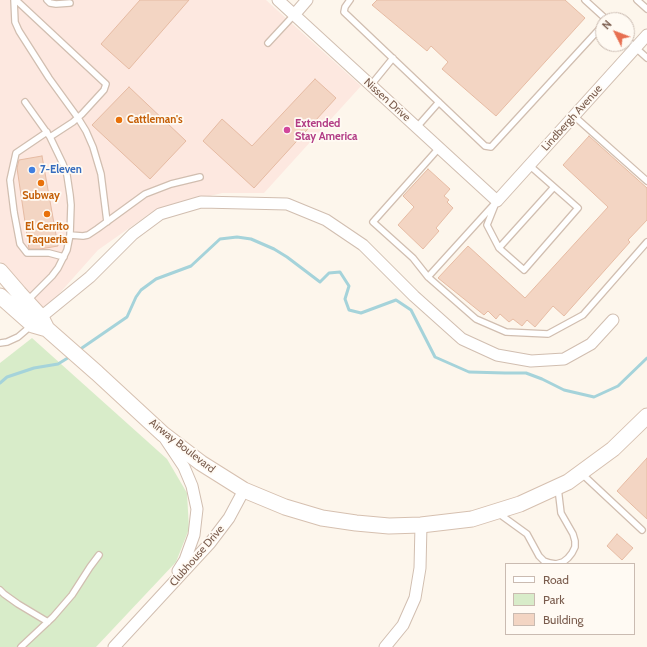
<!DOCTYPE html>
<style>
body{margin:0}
#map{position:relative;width:647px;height:647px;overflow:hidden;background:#fdf6ec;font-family:Cabin,sans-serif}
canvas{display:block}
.legend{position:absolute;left:505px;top:563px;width:130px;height:72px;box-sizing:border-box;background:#fffaf3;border:1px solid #cabbb1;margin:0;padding:5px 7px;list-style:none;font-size:12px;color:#7a5c4d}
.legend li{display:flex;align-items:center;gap:8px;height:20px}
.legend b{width:20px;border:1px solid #cabbb1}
.north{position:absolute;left:595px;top:12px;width:40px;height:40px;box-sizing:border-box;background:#fffaf3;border:1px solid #cabbb1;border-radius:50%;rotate:312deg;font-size:11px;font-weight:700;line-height:16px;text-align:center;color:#7a5c4d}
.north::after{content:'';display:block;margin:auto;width:14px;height:18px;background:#e76f51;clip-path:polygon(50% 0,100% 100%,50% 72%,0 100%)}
</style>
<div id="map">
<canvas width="647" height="647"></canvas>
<ul class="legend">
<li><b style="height:5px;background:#fff"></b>Road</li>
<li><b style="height:11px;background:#d8ecc9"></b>Park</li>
<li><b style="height:11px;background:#f3d5c3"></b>Building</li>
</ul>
<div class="north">N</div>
</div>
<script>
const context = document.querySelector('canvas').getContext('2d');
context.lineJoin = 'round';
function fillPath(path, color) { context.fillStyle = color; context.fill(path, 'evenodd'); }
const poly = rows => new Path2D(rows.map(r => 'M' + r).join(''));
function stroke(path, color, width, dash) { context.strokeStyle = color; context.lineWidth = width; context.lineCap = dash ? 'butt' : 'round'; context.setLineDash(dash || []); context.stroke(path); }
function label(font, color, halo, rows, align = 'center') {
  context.font = font + ' Cabin,sans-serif'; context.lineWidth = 3.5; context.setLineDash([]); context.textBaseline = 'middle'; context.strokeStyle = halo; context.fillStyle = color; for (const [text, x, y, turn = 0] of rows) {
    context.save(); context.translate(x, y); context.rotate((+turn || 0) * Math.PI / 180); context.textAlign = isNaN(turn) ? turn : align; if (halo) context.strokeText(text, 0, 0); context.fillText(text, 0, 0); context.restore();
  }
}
fillPath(poly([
 [0,0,266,0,361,86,264,193,222,193,155,210,98,250,42,313,0,261]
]), '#fde8e0');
fillPath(poly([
 [32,338,167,459,187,493,189,529,176,562,96,647,0,647,0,363]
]), '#d8ecc9');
stroke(poly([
 [79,350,127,317,136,297,141,290,156,279,191,266,220,239,237,237,251,239,274,249,287,257,320,282,329,273,340,272,349,286,345,299,349,310,361,313,396,300,411,310,435,357,469,372,505,373,526,373,542,379,564,390,594,397,618,386,647,358],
 [0,383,7,377,34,368,58,364,71,356]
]), '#a5d3da', 3);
const building = poly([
 [140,0,189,0,129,69,101,44,140,0],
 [377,0,565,0,585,18,496,116,442,69,448,62,431,46,427,51,372,5,377,0],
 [315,79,336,98,254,188,203,141,222,119,252,146,315,79],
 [129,87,186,141,150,179,92,125,129,87],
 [589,136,647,188,647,220,628,240,630,242,564,316,553,306,535,327,527,320,522,326,513,319,509,322,500,314,496,319,488,311,484,315,438,278,468,246,525,298,608,207,563,165,589,136],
 [42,156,58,246,40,249,29,249,17,168,19,160,42,156],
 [428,169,450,189,444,196,449,200,447,202,453,208,436,228,439,231,423,249,398,225,414,207,403,196,428,169],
 [647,458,647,519,617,491,647,458],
 [617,534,633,548,622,560,607,546,617,534]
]);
fillPath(building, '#f3d5c3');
stroke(building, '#e6bba3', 1);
const service = poly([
 [14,0,15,22,19,31,49,78,78,118,86,131,93,147,101,174,107,222],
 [16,0,106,84,104,90,82,114,73,122,50,137],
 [47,0,50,3,56,4,70,3],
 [350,0,345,7,344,12,485,146,491,147,603,25],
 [585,0,607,20],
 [637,0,647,9],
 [627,40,647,58],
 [268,43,294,15],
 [371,85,393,58],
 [25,102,50,137,63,164,67,175,70,195,71,205,70,235,67,250,58,268,52,276,27,301],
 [574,116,647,181],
 [417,127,439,102],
 [47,132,16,153,10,180,14,212,20,244,27,253,49,253,64,257],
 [529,165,537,172,578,208,524,270,499,248,554,187],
 [497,201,428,277,476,319,506,332,548,334,583,315,647,242],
 [495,205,487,225,499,248],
 [70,235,83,236,88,235,97,229,145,194,171,184,200,177],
 [428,277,413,258,373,222,439,148],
 [0,343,7,342,18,337,32,325],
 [581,473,642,530],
 [498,513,527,534,539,556,544,561,550,563,556,564,563,562,568,558,572,553,575,547,575,541,573,534,561,513,558,488],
 [0,590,4,594,18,604,48,622],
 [21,647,53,617,72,595,90,567,99,555]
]);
const minor = poly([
 [278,0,497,201,647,35],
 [294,15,307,0],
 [41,317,90,277,133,234,160,214,201,202,287,204,326,220,363,245,414,296,462,339,497,355,531,361,564,359,591,344,613,320],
 [166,440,184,467,192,486,197,509,194,535,185,560,178,571],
 [114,647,210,543,229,518,244,490],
 [385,647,403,625,415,598,420,568,421,525]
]);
const secondary = poly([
 [0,271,19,293,41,317,47,329,97,373,163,434,201,463,244,490,285,507,322,518,356,523,389,526,421,525,472,519,520,504,568,482,613,449,647,416],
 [0,296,33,325,47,329]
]);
stroke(service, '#d1beb0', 8);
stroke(minor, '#d1beb0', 13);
stroke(secondary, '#d6c0b0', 17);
stroke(service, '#fff', 5.5);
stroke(minor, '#fff', 11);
stroke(secondary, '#fff', 15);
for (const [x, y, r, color] of [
 [119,120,4,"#e8710a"],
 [287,130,4,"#d1479c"],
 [32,170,4,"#3f7fe0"],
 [41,183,4,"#e8710a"],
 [47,214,4,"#e8710a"]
]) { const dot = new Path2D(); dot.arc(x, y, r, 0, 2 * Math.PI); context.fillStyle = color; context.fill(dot); stroke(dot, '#fffaf3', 1.5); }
label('11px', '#7a5c4d', '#fffaf3', [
 ["Nissen Drive",387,100,42],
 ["Lindbergh Avenue",572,118,-48],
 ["Airway Boulevard",182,446,38],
 ["Clubhouse Drive",197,556,-49]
]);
label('bold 11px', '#c56008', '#fffaf3', [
 ["Cattleman's",127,120,"left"],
 ["Subway",41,196],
 ["El Cerrito",47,227],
 ["Taqueria",47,240]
]);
label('bold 11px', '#b23c85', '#fffaf3', [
 ["Extended",295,124],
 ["Stay America",295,137]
], 'left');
label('bold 11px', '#366cbe', '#fffaf3', [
 ["7-Eleven",40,170]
], 'left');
</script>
